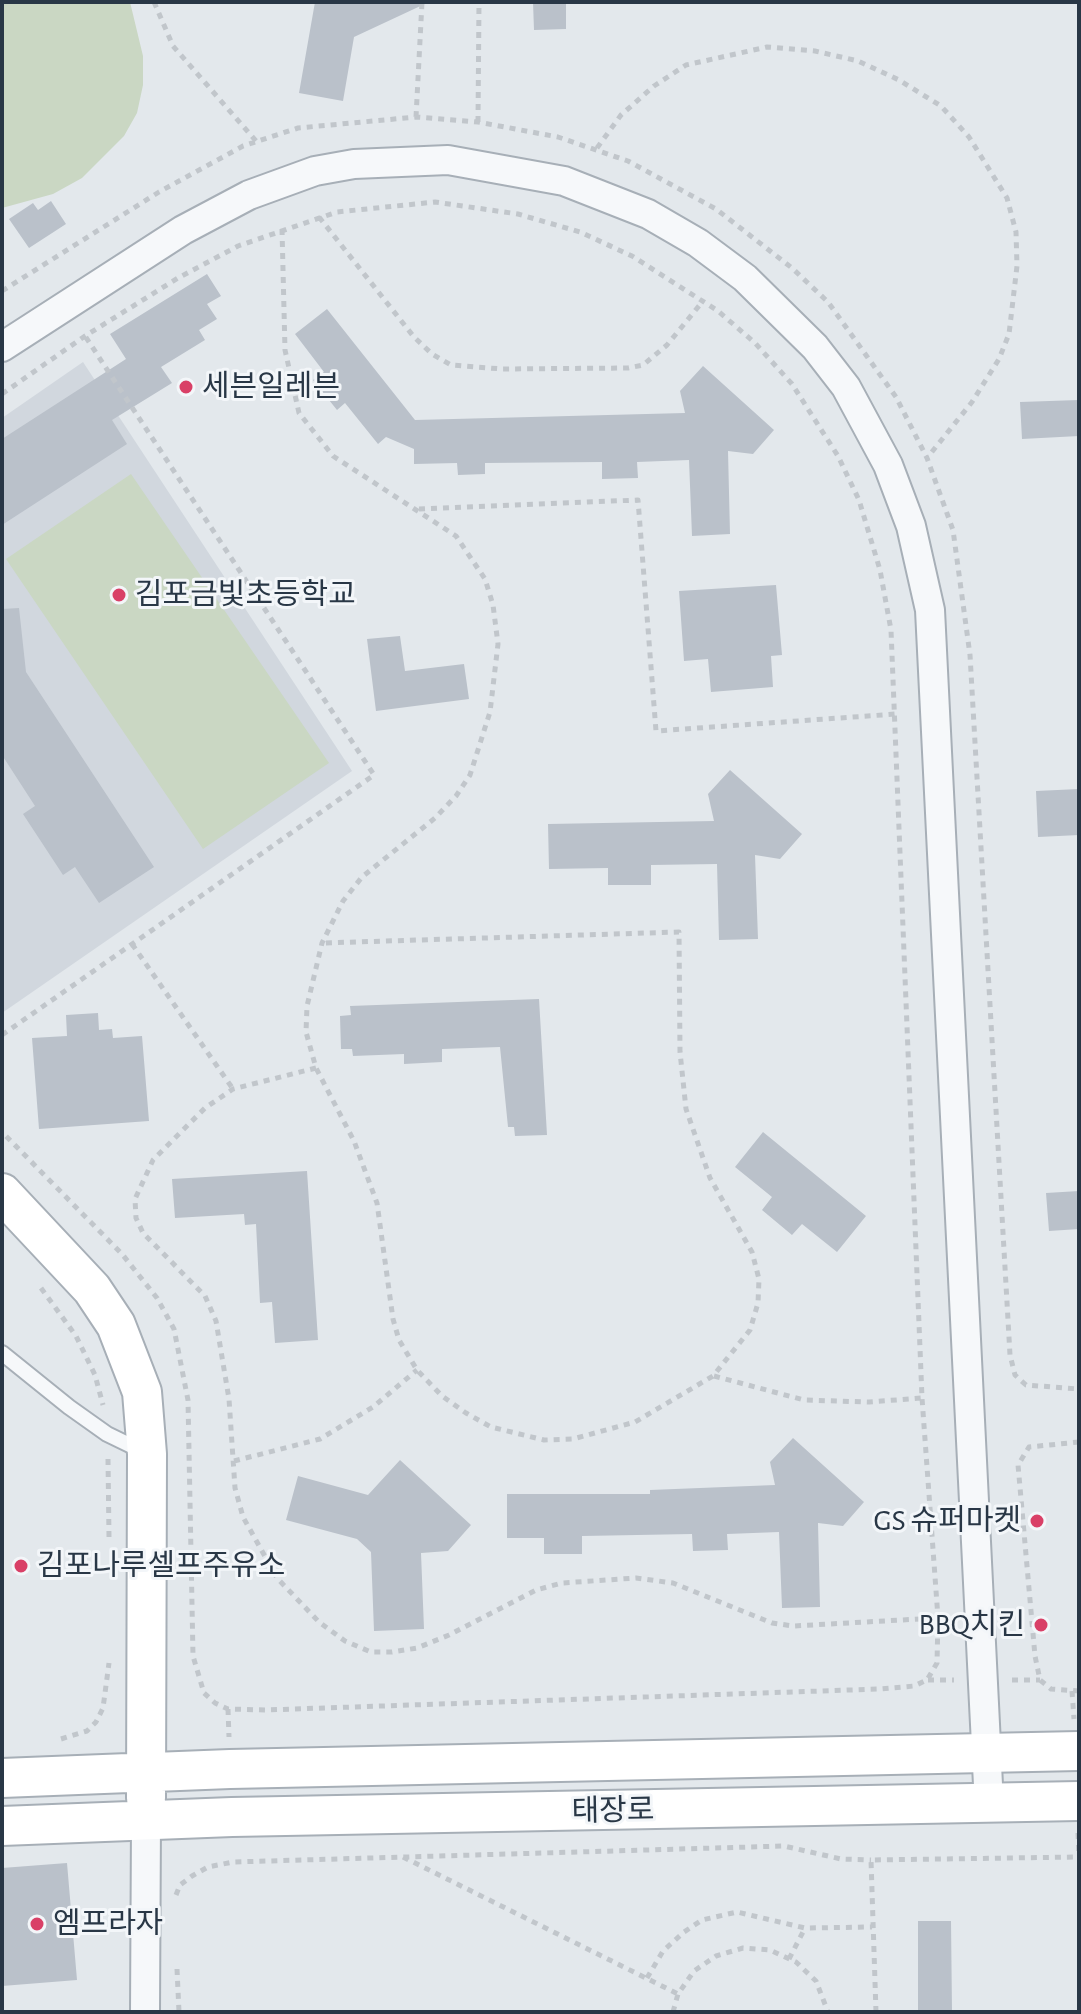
<!DOCTYPE html>
<meta charset="utf-8">
<style>
body{margin:0}
#map{position:relative;width:1081px;height:2014px;overflow:hidden;background:#e3e8ec;font-family:"Alegreya Sans",sans-serif}
canvas{display:block}
.frame{position:absolute;inset:0;border:4px solid #293746;pointer-events:none}
</style>
<div id="map">
<canvas width="1081" height="2014"></canvas>
<div class="frame"></div>
</div>
<script>
const context = document.querySelector('canvas').getContext('2d');
context.lineJoin = 'round';
function fillPath(path, color) { context.fillStyle = color; context.fill(path, 'evenodd'); }
const poly = rows => new Path2D(rows.map(r => 'M' + r).join(''));
function stroke(path, color, width, dash) { context.strokeStyle = color; context.lineWidth = width; context.lineCap = dash ? 'butt' : 'round'; context.setLineDash(dash || []); context.stroke(path); }
function label(font, color, halo, rows, align = 'center') {
  context.font = font + ' "Alegreya Sans","Noto Sans KR",sans-serif'; context.lineWidth = 6; context.setLineDash([]); context.textBaseline = 'middle'; context.strokeStyle = halo; context.fillStyle = color; for (const [text, x, y, turn = 0] of rows) {
    context.save(); context.translate(x, y); context.rotate((+turn || 0) * Math.PI / 180); context.textAlign = isNaN(turn) ? turn : align; if (halo) context.strokeText(text, 0, 0); context.fillText(text, 0, 0); context.restore();
  }
}
fillPath(poly([
 [83,362,352,771,2,1013,2,418]
]), '#d1d7de');
fillPath(poly([
 [2,2,130,2,143,56,143,85,137,113,124,136,82,178,53,194,2,208],
 [131,474,329,763,203,849,6,559]
]), '#cad7c3');
fillPath(poly([
 [315,2,429,2,354,37,343,101,299,93],
 [533,2,566,2,566,29,534,30],
 [51,201,66,224,29,248,9,219,33,203,38,210],
 [207,274,221,296,207,304,217,319,199,330,205,340,161,367,172,383,112,420,127,444,2,525,2,439,126,359,110,334],
 [327,309,415,420,685,413,680,391,703,366,774,430,753,454,728,451,730,534,692,536,689,460,637,462,638,478,602,479,602,462,485,463,485,474,458,475,457,463,414,464,414,449,386,437,378,444,345,403,337,410,313,380,324,372,295,334],
 [1079,400,1079,436,1022,439,1020,402],
 [776,585,782,655,771,656,773,687,711,692,708,659,684,661,679,591],
 [19,608,26,672,154,867,99,903,75,867,63,875,23,814,35,806,2,755,2,609],
 [400,636,405,671,464,664,469,699,376,711,367,639],
 [730,770,802,834,780,859,755,855,758,939,719,940,717,864,651,865,651,885,608,885,608,868,549,869,548,824,714,821,708,794],
 [1079,789,1079,835,1038,837,1036,791],
 [539,999,547,1135,515,1136,514,1127,508,1127,500,1047,442,1049,442,1062,404,1064,404,1054,353,1056,352,1049,341,1049,340,1016,351,1015,350,1006],
 [98,1013,99,1030,112,1029,113,1038,142,1036,149,1121,39,1129,32,1038,67,1036,66,1015],
 [763,1132,866,1216,837,1252,802,1224,792,1235,762,1210,772,1197,735,1167],
 [307,1171,318,1340,275,1343,272,1302,260,1303,256,1224,245,1225,244,1214,175,1218,172,1179],
 [1079,1191,1079,1229,1049,1231,1046,1193],
 [793,1438,864,1502,843,1526,818,1523,820,1607,782,1608,779,1532,727,1534,728,1550,693,1551,692,1534,582,1536,582,1554,544,1554,544,1538,507,1538,507,1494,650,1494,650,1490,775,1485,770,1462],
 [400,1460,471,1525,448,1551,421,1553,424,1629,374,1631,371,1552,357,1539,286,1520,298,1476,368,1495],
 [67,1863,77,1980,2,1986,2,1868],
 [918,1921,951,1921,952,2012,918,2012]
]), '#bac1ca');
const lane = poly([
 [2,1353,69,1407,107,1434,142,1451]
]);
const street = poly([
 [2,347,183,230,249,195,315,171,354,164,448,160,564,181,648,214,698,243,745,278,815,347,846,387,888,465,911,526,930,610,989,1805],
 [145,2012,146,1821]
]);
const secondary = poly([
 [2,1193,92,1289,116,1325,142,1392,147,1454,146,1798],
 [2,1778,230,1769,1079,1751],
 [2,1826,232,1817,1079,1801]
]);
stroke(lane, '#a7afb7', 18);
stroke(street, '#a7afb7', 32);
stroke(secondary, '#a7afb7', 42);
stroke(poly([
 [154,2,173,46,256,141],
 [416,117,422,2],
 [478,122,479,2],
 [597,148,621,115,654,86,686,65,767,47,815,51,858,61,899,80,941,106,969,137,1007,198,1016,232,1017,266,1009,334,999,359,972,402,927,458],
 [319,217,414,337,432,354,451,365,502,369,628,368,643,365,667,345,703,301],
 [282,229,285,350,299,413,333,456,456,536,485,579,493,605,498,644,490,712,470,775,456,796,435,818,362,877,343,901,322,943,307,1006,306,1032,316,1068,354,1141,377,1203,393,1319,399,1340,417,1370,442,1396,466,1413,491,1427,544,1440,573,1439,635,1422,713,1376,750,1330,758,1303,759,1279,752,1252,710,1178,686,1109,680,1052,679,932,322,943],
 [2,291,159,192,243,146,298,128,416,117,478,122,558,137,628,161,716,209,792,268,828,302,896,397,927,458,953,530,970,655,1010,1355,1015,1375,1026,1385,1079,1389],
 [2,394,85,336,178,278,238,246,337,212,435,202,518,214,580,232,632,256,718,311,755,343,792,384,838,456,859,500,880,570,891,630,922,1398,938,1618,937,1663,927,1680,914,1686,879,1689,265,1710,228,1709,215,1703,204,1693,193,1656,188,1400,174,1329,157,1298,122,1254,2,1132],
 [419,509,638,500,656,731,896,714],
 [132,944,233,1089],
 [2,1035,374,775,85,336],
 [316,1068,233,1089,205,1108,153,1160,135,1199,136,1218,143,1233,205,1296,216,1321,229,1399,235,1488,243,1517,277,1578,319,1622,345,1641,371,1652,392,1652,417,1648,449,1635,536,1590,562,1583,636,1578,673,1583,772,1623,793,1626,938,1618],
 [41,1288,76,1336,95,1375,103,1405],
 [714,1376,804,1400,869,1402,922,1398],
 [1079,1442,1029,1447,1018,1465,1035,1656,1040,1680,1051,1689,1079,1691],
 [108,1459,109,1537],
 [234,1461,320,1439,373,1407,417,1370],
 [928,1680,954,1680],
 [1012,1680,1040,1680],
 [1072,1691,1074,1719],
 [228,1709,229,1737],
 [61,1739,87,1731,96,1722,103,1708,109,1663],
 [1078,1833,1079,1856],
 [403,1857,678,1994],
 [176,1895,180,1885,192,1876,208,1867,233,1862,784,1846,841,1859,871,1860],
 [789,1959,805,1928],
 [177,1969,179,2012],
 [647,1978,663,1951,684,1932,702,1920,737,1912,805,1928,872,1927],
 [673,2012,678,1994,694,1971,716,1956,743,1948,770,1950,796,1962,816,1981,828,2012],
 [876,2012,871,1860,1079,1857]
]), '#c1c6cb', 5, [6, 6]);
stroke(lane, '#f6f8fa', 14);
stroke(street, '#f6f8fa', 28);
stroke(secondary, '#fff', 38);
for (const [x, y, r, color] of [
 [186,387,8,"#d94067"],
 [119,595,8,"#d94067"],
 [1037,1521,8,"#d94067"],
 [21,1566,8,"#d94067"],
 [1041,1625,8,"#d94067"],
 [37,1924,8,"#d94067"]
]) { const dot = new Path2D(); dot.arc(x, y, r, 0, 2 * Math.PI); context.fillStyle = color; context.fill(dot); stroke(dot, '#f3f6f9', 3); }
label('30px', '#293746', '#f3f6f9', [
 ["세븐일레븐",202,387],
 ["김포금빛초등학교",135,595],
 ["GS 슈퍼마켓",1021,1521,"right"],
 ["김포나루셀프주유소",37,1566],
 ["BBQ치킨",1025,1625,"right"],
 ["엠프라자",53,1924]
], 'left');
label('30px', '#293746', '#f3f6f9', [
 ["태장로",613,1811,-1]
]);
</script>
